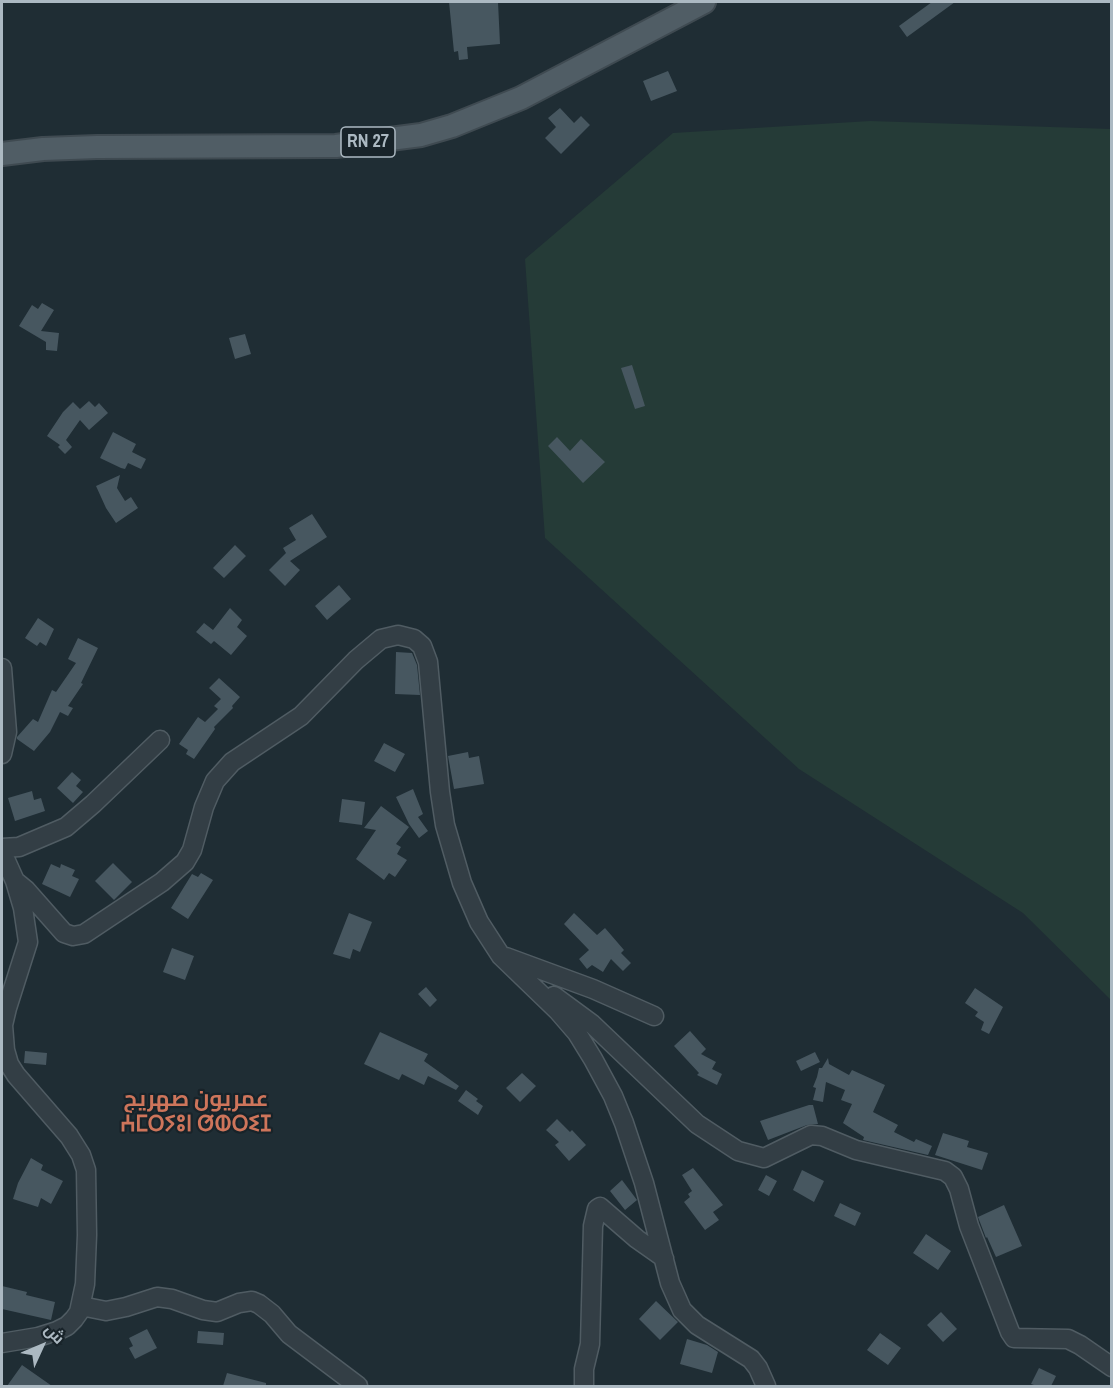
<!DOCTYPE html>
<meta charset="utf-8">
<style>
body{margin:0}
#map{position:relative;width:1113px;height:1388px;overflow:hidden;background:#1f2d34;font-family:"Archivo Narrow",Cairo,sans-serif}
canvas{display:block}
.frame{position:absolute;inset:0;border:3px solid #acb9c2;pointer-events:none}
.north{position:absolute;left:12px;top:1316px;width:60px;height:60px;-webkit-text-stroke:4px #182329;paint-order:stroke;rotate:46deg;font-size:16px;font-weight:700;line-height:24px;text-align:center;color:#acb9c2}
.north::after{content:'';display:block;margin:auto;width:21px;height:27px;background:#acb9c2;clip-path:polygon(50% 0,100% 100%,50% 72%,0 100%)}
</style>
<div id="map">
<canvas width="1113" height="1388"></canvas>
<div class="frame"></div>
<div class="north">ش</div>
</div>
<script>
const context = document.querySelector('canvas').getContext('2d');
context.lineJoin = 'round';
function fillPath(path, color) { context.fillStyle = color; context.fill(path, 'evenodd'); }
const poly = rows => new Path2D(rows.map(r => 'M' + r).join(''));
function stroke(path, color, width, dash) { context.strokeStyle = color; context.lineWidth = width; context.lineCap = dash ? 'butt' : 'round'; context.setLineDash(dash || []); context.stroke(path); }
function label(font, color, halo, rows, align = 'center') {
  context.font = font + ' "Archivo Narrow",Cairo,"Noto Sans Tifinagh",sans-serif'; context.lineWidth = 4.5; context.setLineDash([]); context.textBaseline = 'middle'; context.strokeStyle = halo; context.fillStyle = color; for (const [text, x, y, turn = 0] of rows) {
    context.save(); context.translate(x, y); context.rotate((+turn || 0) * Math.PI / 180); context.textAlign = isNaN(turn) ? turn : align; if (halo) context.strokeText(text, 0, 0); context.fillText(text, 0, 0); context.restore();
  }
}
fillPath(poly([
 [870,121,1111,129,1111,1000,1023,913,799,769,545,538,525,259,673,133]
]), '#253b37');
fillPath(poly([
 [449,2,498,2,500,44,467,47,468,59,459,60,458,51,454,52],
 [932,2,955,2,907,37,899,26],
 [668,71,677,91,651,101,643,81],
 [560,108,574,123,581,116,590,125,561,154,545,138,556,127,548,118],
 [42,303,54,310,41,331,59,333,57,351,46,350,46,342,19,326,32,305,38,309],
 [245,334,251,354,235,359,229,338],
 [632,365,645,406,635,409,621,368],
 [89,401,95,407,99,403,108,413,89,430,80,420,66,440,72,447,65,454,58,447,60,445,47,436,63,412,73,402,80,409],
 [113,432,136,444,132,452,146,459,141,469,128,463,125,469,121,468,100,458],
 [557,437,570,451,581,439,605,462,583,483,548,446],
 [120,475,117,488,125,501,131,497,138,508,116,523,106,508,96,486],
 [312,514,327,537,290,561,300,570,285,586,269,570,286,553,283,548,296,540,289,528],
 [235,545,246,556,224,578,213,568],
 [339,585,351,599,327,620,315,606],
 [230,608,242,620,237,627,247,636,231,655,214,641,211,644,196,632,204,623,213,630],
 [38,618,54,629,46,646,40,642,37,646,25,638],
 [78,638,98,648,81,683,83,684,68,706,73,708,68,716,60,712,50,732,34,751,17,739,17,737,33,719,38,722,52,690,56,692,76,663,68,659],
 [396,652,412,653,417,665,420,695,395,694],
 [219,678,240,697,232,706,233,708,214,727,215,729,194,759,186,754,188,750,179,744,198,717,205,722,218,709,214,706,221,699,209,688],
 [384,743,405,754,395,772,374,761],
 [468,752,469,758,479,756,484,784,454,789,448,756],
 [72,772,81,780,76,786,83,792,73,803,57,788],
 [413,789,423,814,418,817,428,831,419,838,409,824,396,797],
 [32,791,34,800,41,798,45,811,15,821,8,798],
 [342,799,365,802,362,825,339,822],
 [381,806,409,827,396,844,401,847,397,854,407,860,395,877,389,873,384,880,356,859,376,830,364,828],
 [113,863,132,882,114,900,95,881],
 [51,864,60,868,61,864,75,870,72,876,79,879,70,897,42,884],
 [201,873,213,880,188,919,171,908,192,874,198,877],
 [349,913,372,922,360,952,353,949,350,959,333,954],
 [574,913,597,935,605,928,624,950,621,953,631,963,623,971,611,959,603,972,592,965,587,969,579,959,589,950,564,924],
 [172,948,194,956,185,980,163,972],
 [426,987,437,1000,430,1007,418,994],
 [975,988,1003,1007,989,1034,981,1030,984,1022,975,1016,978,1012,965,1003],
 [690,1031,706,1049,701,1054,716,1062,712,1069,722,1074,717,1085,697,1075,699,1073,674,1046],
 [380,1032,428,1054,424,1061,459,1086,456,1090,428,1076,424,1085,402,1074,399,1080,364,1064],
 [25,1051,47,1053,46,1065,24,1063],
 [815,1052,820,1062,801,1071,796,1061],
 [828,1058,829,1064,849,1075,852,1070,885,1085,873,1112,898,1125,894,1132,914,1142,916,1139,932,1146,928,1155,863,1140,864,1137,843,1123,852,1104,841,1100,845,1090,826,1082,823,1102,813,1100,816,1088,813,1087,817,1077,819,1068,822,1068],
 [522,1073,536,1086,520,1102,506,1088],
 [466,1090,478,1099,476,1101,483,1106,478,1115,458,1101],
 [809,1105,813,1105,818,1124,807,1125,768,1140,760,1121],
 [557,1119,570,1132,572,1130,586,1145,569,1161,555,1145,559,1142,546,1130],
 [943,1133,969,1141,967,1147,988,1153,982,1170,935,1155],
 [31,1158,43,1165,41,1170,63,1181,51,1204,41,1198,38,1207,13,1199,18,1183],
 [693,1168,723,1205,713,1212,719,1220,705,1230,684,1202,690,1197,688,1194,692,1191,682,1175],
 [802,1170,824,1181,814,1202,793,1190],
 [766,1175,777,1181,769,1196,758,1190],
 [622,1180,637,1200,625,1210,610,1191],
 [840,1203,861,1213,855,1226,834,1216],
 [1004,1205,1022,1246,996,1257,987,1237,986,1238,978,1217],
 [926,1234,951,1251,938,1270,913,1253],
 [2,1286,27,1292,26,1295,55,1302,51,1320,2,1309],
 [656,1301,678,1322,660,1340,639,1319],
 [941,1312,957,1329,943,1342,927,1325],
 [147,1329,157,1348,135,1359,129,1348,133,1346,129,1338],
 [198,1331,224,1333,223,1345,197,1343],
 [880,1333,901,1348,888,1365,867,1350],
 [687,1339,707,1345,718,1352,712,1373,680,1364],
 [22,1365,52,1386,7,1386],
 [1039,1368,1056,1376,1051,1386,1037,1386,1031,1384],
 [227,1373,266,1383,266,1386,223,1386]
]), '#475760');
const minor = poly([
 [2,668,7,732,2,754],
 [2,848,19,847,66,827,93,804,160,740],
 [2,852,15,881,23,908,28,942,7,1008,3,1025,5,1050,9,1064,16,1075,69,1136,81,1155,86,1170,87,1235,85,1284,79,1312,74,1319,67,1326,57,1331,38,1337,2,1343],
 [15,881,26,890,64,933,73,936,84,934,162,882,185,862,192,850,204,807,215,781,232,762,301,716,356,660,381,639,398,635,414,639,422,646,428,662,440,792,445,825,462,883,479,922,501,956,558,1011,577,1033,593,1059,613,1096,624,1123,644,1183,670,1283,682,1310,697,1325,751,1359,758,1368,766,1386],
 [506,957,593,989,654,1016],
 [554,996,592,1024,697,1124,738,1151,764,1158,811,1135,822,1136,856,1150,945,1171,953,1177,959,1189,969,1226,1010,1332,1014,1338,1068,1339,1080,1345,1112,1367],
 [81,1306,106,1311,126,1307,157,1297,172,1299,203,1310,217,1312,239,1303,252,1301,259,1304,272,1314,289,1334,358,1386],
 [584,1386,584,1369,590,1344,593,1226,597,1209,600,1207,637,1239,664,1258]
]);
const major = poly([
 [2,154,43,149,97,147,336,146,421,135,452,126,521,98,704,2]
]);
stroke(minor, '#505c63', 21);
stroke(major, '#3f4a51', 26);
stroke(minor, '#333e45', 18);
stroke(major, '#505d65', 22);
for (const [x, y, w] of [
 [368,142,54]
]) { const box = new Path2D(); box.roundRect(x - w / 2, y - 15, w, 30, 4.5); context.fillStyle = '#182329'; context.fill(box); stroke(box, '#acb9c2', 1.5); }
label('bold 18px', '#acb9c2', null, [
 ["RN 27",368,142]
]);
label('bold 22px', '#ce755b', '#182329', [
 ["عمريون صهريج",196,1100],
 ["ⵄⵎⵔⵢⵓⵏ ⵚⵀⵔⵉⵊ",196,1125]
]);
</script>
